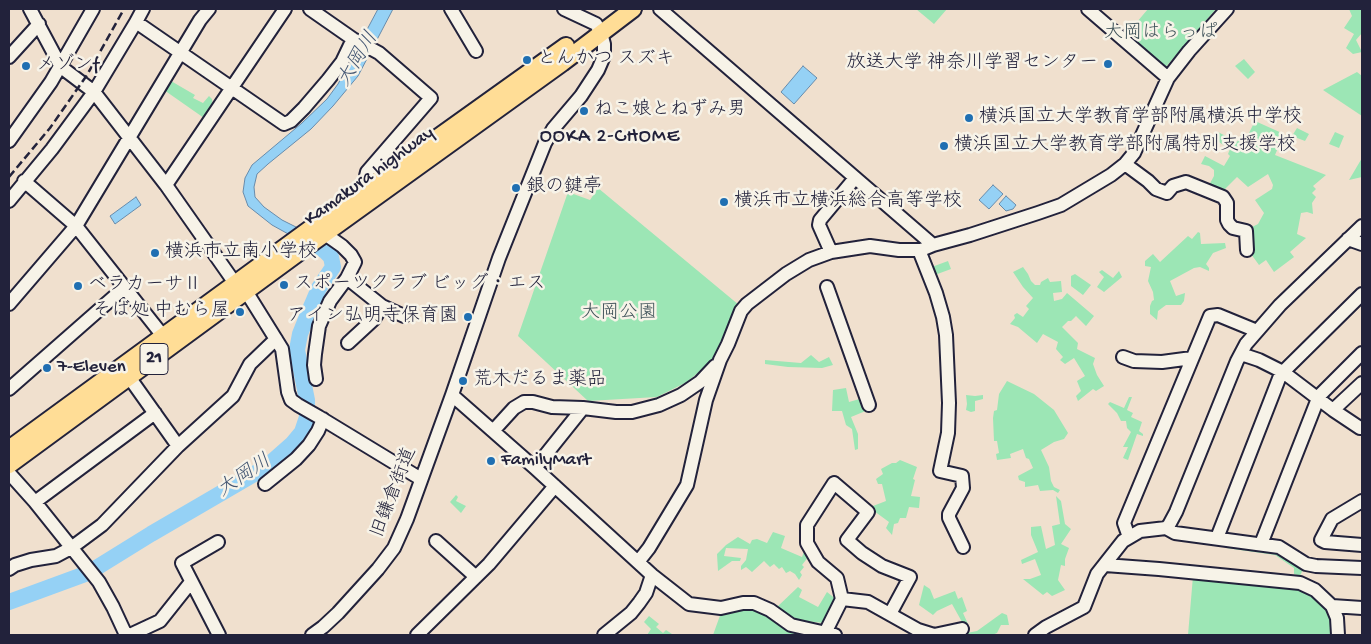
<!DOCTYPE html>
<meta charset="utf-8">
<style>
body{margin:0}
#map{position:relative;width:1371px;height:644px;overflow:hidden;background:#f0e0ce;font-family:"Gochi Hand",sans-serif}
canvas{display:block}
.frame{position:absolute;inset:0;border:10px solid #22223b;pointer-events:none}
</style>
<div id="map">
<canvas width="1371" height="644"></canvas>
<div class="frame"></div>
</div>
<script>
const context = document.querySelector('canvas').getContext('2d');
context.lineJoin = 'round';
function fillPath(path, color) { context.fillStyle = color; context.fill(path, 'evenodd'); }
const poly = rows => new Path2D(rows.map(r => 'M' + r).join(''));
function stroke(path, color, width, dash) { context.strokeStyle = color; context.lineWidth = width; context.lineCap = dash ? 'butt' : 'round'; context.setLineDash(dash || []); context.stroke(path); }
function label(font, color, halo, rows, align = 'center') {
  context.font = font + ' "Gochi Hand","Klee One",sans-serif'; context.lineWidth = 5; context.setLineDash([]); context.textBaseline = 'middle'; context.strokeStyle = halo; context.fillStyle = color; for (const [text, x, y, turn = 0] of rows) {
    context.save(); context.translate(x, y); context.rotate((+turn || 0) * Math.PI / 180); context.textAlign = isNaN(turn) ? turn : align; if (halo) context.strokeText(text, 0, 0); context.fillText(text, 0, 0); context.restore();
  }
}
fillPath(poly([
 [916,9,947,9,934,24],
 [1148,9,1216,9,1164,69,1125,36],
 [1349,9,1362,9,1362,33,1356,40,1362,52,1353,54,1346,48,1354,34,1344,28,1352,16],
 [1244,59,1255,72,1248,79,1235,66],
 [1357,72,1362,76,1362,116,1323,90],
 [171,81,195,95,193,98,203,103,209,96,212,99,213,107,204,118,164,90],
 [1255,121,1284,134,1275,155,1326,175,1313,186,1316,189,1312,193,1316,197,1312,203,1313,214,1307,212,1301,213,1297,234,1306,238,1290,252,1294,257,1274,272,1266,260,1259,265,1251,254,1248,229,1258,224,1264,213,1255,200,1272,189,1273,185,1268,174,1248,187,1237,177,1221,193,1208,187,1214,176,1214,170,1209,166,1201,164,1205,156,1224,166,1230,156,1228,154,1230,149,1214,139,1218,132,1237,142,1241,135,1247,137],
 [1297,128,1309,134,1305,141,1292,136],
 [1335,132,1344,136,1339,148,1329,144],
 [1362,158,1362,177,1349,180],
 [598,188,739,305,714,359,687,382,657,397,588,401,518,336,568,192,590,200],
 [1198,232,1200,233,1201,244,1225,243,1226,248,1213,253,1206,264,1209,268,1209,271,1200,267,1194,268,1170,281,1176,296,1185,293,1184,301,1181,305,1166,305,1158,311,1157,320,1150,314,1150,306,1152,301,1154,300,1153,292,1148,281,1151,267,1145,266,1145,261,1153,254,1160,262,1188,236,1192,239],
 [948,261,951,269,932,276,929,268],
 [1023,267,1028,274,1031,281,1035,285,1040,285,1041,282,1048,278,1050,282,1061,281,1062,292,1053,293,1054,301,1062,299,1067,293,1094,316,1086,326,1076,316,1071,321,1068,321,1062,327,1078,343,1077,349,1095,358,1093,364,1097,375,1104,386,1096,391,1093,389,1078,401,1076,396,1081,391,1077,381,1085,376,1074,358,1065,364,1060,360,1063,357,1056,349,1058,342,1043,334,1037,343,1018,327,1010,324,1015,318,1014,315,1017,313,1023,317,1029,309,1026,306,1033,298,1023,287,1013,272],
 [1102,270,1113,278,1119,271,1122,277,1104,292,1097,287,1104,277,1099,272],
 [1075,274,1091,285,1083,295,1071,286,1071,276],
 [811,355,819,362,829,357,833,365,822,368,788,367,765,364,765,360,801,363],
 [1007,381,1034,394,1054,410,1068,433,1064,439,1054,442,1041,450,1049,467,1051,481,1054,487,1060,490,1058,493,1053,490,1040,491,1038,485,1025,487,1025,482,1019,480,1018,476,1033,468,1029,459,1026,458,1023,449,1010,454,1011,458,997,460,996,454,999,453,997,441,994,441,993,418,994,411,997,410,999,394],
 [846,388,849,402,863,398,868,410,851,417,858,434,858,449,855,450,852,429,846,425,842,411,832,411,833,390],
 [966,395,975,396,983,395,983,399,975,401,975,411,971,412,966,410,967,404],
 [1129,397,1132,397,1127,410,1133,413,1131,417,1142,422,1139,431,1143,434,1143,436,1137,434,1128,460,1123,458,1128,447,1123,447,1131,432,1127,428,1126,421,1121,421,1117,413,1108,404,1110,402,1124,408],
 [900,460,917,467,913,479,915,480,911,496,920,497,919,508,909,507,906,518,900,518,898,523,894,524,892,535,886,528,889,522,874,511,873,506,886,501,882,484,878,484,876,479,883,474,881,469,892,463,896,463],
 [456,495,458,497,456,501,466,506,461,513,450,502],
 [1056,496,1061,501,1065,524,1071,529,1061,544,1069,548,1065,559,1065,566,1061,565,1058,580,1065,590,1052,596,1047,592,1043,595,1023,579,1030,579,1041,575,1035,559,1022,564,1021,560,1038,552,1031,535,1031,527,1041,526,1046,549,1055,545,1052,526,1060,524],
 [773,532,785,536,781,548,802,557,805,549,809,556,802,565,804,567,800,572,802,575,799,580,795,574,790,571,786,573,782,567,779,569,774,564,770,567,764,561,752,572,746,567,741,570,741,566,746,560,748,549,726,548,724,556,741,558,740,561,732,561,718,571,717,554,726,545,738,537,750,544,752,540,757,539,767,543],
 [1226,543,1279,550,1304,567,1300,576,1294,574,1294,568,1275,555,1226,548],
 [1193,576,1297,585,1325,603,1331,616,1331,635,1188,635],
 [924,585,930,589,934,599,955,591,958,599,962,597,967,611,963,613,968,624,962,622,952,604,937,611,933,615,919,605],
 [798,587,802,590,799,597,818,607,827,592,837,600,823,623,796,620,777,607],
 [754,605,799,631,798,635,713,635,722,610],
 [1002,613,1007,615,1009,625,1001,625,997,633,992,635,957,635,977,631],
 [649,616,659,624,656,627,663,633,666,630,672,634,671,635,647,635,651,629,644,622]
]), '#9ce6b5');
const water = poly([
 [378,9,393,9,358,76,333,106,311,129,268,164,257,174,254,187,255,197,264,207,282,220,328,243,319,251,272,225,248,206,243,192,245,178,252,165,302,123,327,99,338,84,378,9],
 [803,66,817,78,794,104,781,92,803,66],
 [993,185,1003,194,989,209,979,200,993,185],
 [1006,196,1016,205,1013,209,1006,211,999,204,1006,196],
 [136,197,141,205,115,224,110,216,136,197]
]);
fillPath(water, '#95d1f5');
stroke(water, '#678bab', 1);
stroke(poly([
 [9,602,88,573,151,534,266,467,292,444,302,432,307,417,307,400,297,350,300,334,308,314,319,288,333,267,331,257,325,251,303,239]
]), '#95d1f5', 16);
const minor = poly([
 [30,9,61,67,94,92,166,185,232,279,249,296,282,349,288,392,291,400,298,405,319,417,421,479],
 [310,9,353,39,379,53,431,98,367,172,366,176,372,185],
 [451,9,476,51],
 [660,9,933,245],
 [1088,9,1168,78],
 [136,22,284,124,291,121,304,108,328,80,342,62,353,39],
 [9,57,39,24],
 [9,141,51,82,93,9],
 [1125,164,1148,181,1156,189,1167,193,1173,186,1186,182,1223,197,1227,203,1227,220,1229,224,1233,228,1246,231,1247,250],
 [24,181,76,226,163,336],
 [166,185,285,9],
 [9,201,52,149,94,92,136,22,143,9],
 [1348,239,1362,244],
 [919,250,936,293,943,317,946,335,949,403,948,433,940,471,962,476,963,488,949,514,949,518,963,547],
 [831,252,819,225,820,220,855,178],
 [347,278,382,306,404,316],
 [827,287,869,405],
 [9,304,76,226,200,20,209,9],
 [348,343,374,319,382,306],
 [1241,354,1259,360,1283,372,1362,294],
 [1123,357,1134,361,1162,362,1192,358],
 [129,377,178,446],
 [316,379,314,365,315,354,319,326,330,301,347,278,355,262,351,255,342,246,325,234],
 [9,389,124,288],
 [452,395,535,468,652,575,689,604,721,608,743,603,754,603,770,610,791,625,835,635],
 [1333,410,1362,383],
 [493,431,514,408,524,402,533,402,552,407,583,408,616,412,632,412,659,405,681,395,700,382,715,366],
 [535,468,583,408],
 [9,473,35,502,99,582,113,607,126,635],
 [265,484,296,459,309,445,318,431,323,419],
 [1362,501,1332,519,1321,540,1325,542,1362,545],
 [35,502,155,413],
 [1166,528,1175,533,1279,547,1306,564,1316,566,1362,568],
 [1129,537,1124,523,1210,316,1218,315,1257,331],
 [1217,538,1280,376,1283,372,1333,410,1360,428,1362,428],
 [436,541,476,577],
 [218,542,182,563,219,635],
 [1261,544,1319,396,1362,353],
 [638,562,649,548,687,485,706,400,720,360,728,344,741,311,747,304,786,274,809,260,831,252,870,246,899,250,921,250,933,245,970,235,1038,213,1061,205,1111,175,1125,164,1134,153,1168,78,1189,51,1227,9],
 [1105,565,1159,569,1300,583,1315,590,1332,606,1337,618,1338,635],
 [9,569,15,565,31,560,56,556,71,548,102,525,178,446,233,396,250,364,276,339],
 [842,599,868,602,918,630,934,635,962,629],
 [1332,606,1362,608],
 [825,633,842,599,837,578,818,562,807,543,807,525,834,483,868,512,847,540,862,553,882,566,910,577,890,614],
 [130,635,160,621,191,582],
 [312,635,323,627,338,613,378,569,394,548,407,519,452,395,499,258,545,143,553,129,581,96,598,70,604,56,604,44,601,33,596,24,564,9],
 [417,635,489,564,555,486],
 [604,635,631,613,639,603,646,593,652,575],
 [1035,635,1046,627,1084,607,1097,574,1123,541,1140,531,1166,528,1169,525,1176,512,1237,361,1246,344,1280,305,1362,226]
]);
const major = poly([
 [9,449,314,226,566,46],
 [9,465,298,253,562,63,633,9]
]);
stroke(minor, '#22223b', 16);
stroke(major, '#22223b', 20);
stroke(minor, '#f7f3e8', 12);
stroke(major, '#ffdd96', 16);
stroke(poly([
 [9,177,50,128,87,75,124,9]
]), '#22223b', 2.5, [8, 4]);
for (const [x, y, r, color] of [
 [527,60,5,"#1f6fb2"],
 [1108,64,5,"#1f6fb2"],
 [26,66,5,"#1f6fb2"],
 [584,111,5,"#1f6fb2"],
 [969,118,5,"#1f6fb2"],
 [944,146,5,"#1f6fb2"],
 [516,188,5,"#1f6fb2"],
 [724,202,5,"#1f6fb2"],
 [155,253,5,"#1f6fb2"],
 [284,285,5,"#1f6fb2"],
 [78,286,5,"#1f6fb2"],
 [240,312,5,"#1f6fb2"],
 [468,317,5,"#1f6fb2"],
 [47,368,5,"#1f6fb2"],
 [463,381,5,"#1f6fb2"],
 [491,461,5,"#1f6fb2"]
]) { const dot = new Path2D(); dot.arc(x, y, r, 0, 2 * Math.PI); context.fillStyle = color; context.fill(dot); stroke(dot, '#f7f3e8', 2); }
for (const [x, y, w] of [
 [154,359,28]
]) { const box = new Path2D(); box.roundRect(x - w / 2, y - 15.5, w, 31, 4); context.fillStyle = '#f7f3e8'; context.fill(box); stroke(box, '#22223b', 1); }
label('bold 18px', '#22223b', null, [
 ["21",154,359]
]);
label('19px', '#40535a', '#f7f3e8', [
 ["大岡はらっぱ",1161,34],
 ["大岡公園",619,314]
]);
label('19px', '#22223b', '#f7f3e8', [
 ["とんかつ スズキ",537,60],
 ["放送大学 神奈川学習センター",1098,64,"right"],
 ["メゾンf",36,66],
 ["ねこ娘とねずみ男",594,111],
 ["横浜国立大学教育学部附属横浜中学校",979,118],
 ["横浜国立大学教育学部附属特別支援学校",954,146],
 ["銀の鍵亭",526,188],
 ["横浜市立横浜総合高等学校",734,202],
 ["横浜市立南小学校",165,253],
 ["スポーツクラブ ビッグ・エス",294,285],
 ["ベラカーサⅡ",88,286],
 ["そば処 中むら屋",230,312,"right"],
 ["アイン弘明寺保育園",458,317,"right"],
 ["7-Eleven",57,368],
 ["荒木だるま薬品",473,381],
 ["FamilyMart",501,461]
], 'left');
label('19px', '#22223b', '#f7f3e8', [
 ["Kamakura highway",370,177,-36],
 ["旧鎌倉街道",395,493,-69]
]);
label('italic 20px', '#445773', '#f7f3e8', [
 ["大岡川",359,60,-59],
 ["大岡川",245,477,-34]
]);
context.letterSpacing = '1px';
label('20px', '#22223b', '#f7f3e8', [
 ["OOKA 2-CHOME",610,138]
]);
context.letterSpacing = '0px';
</script>
